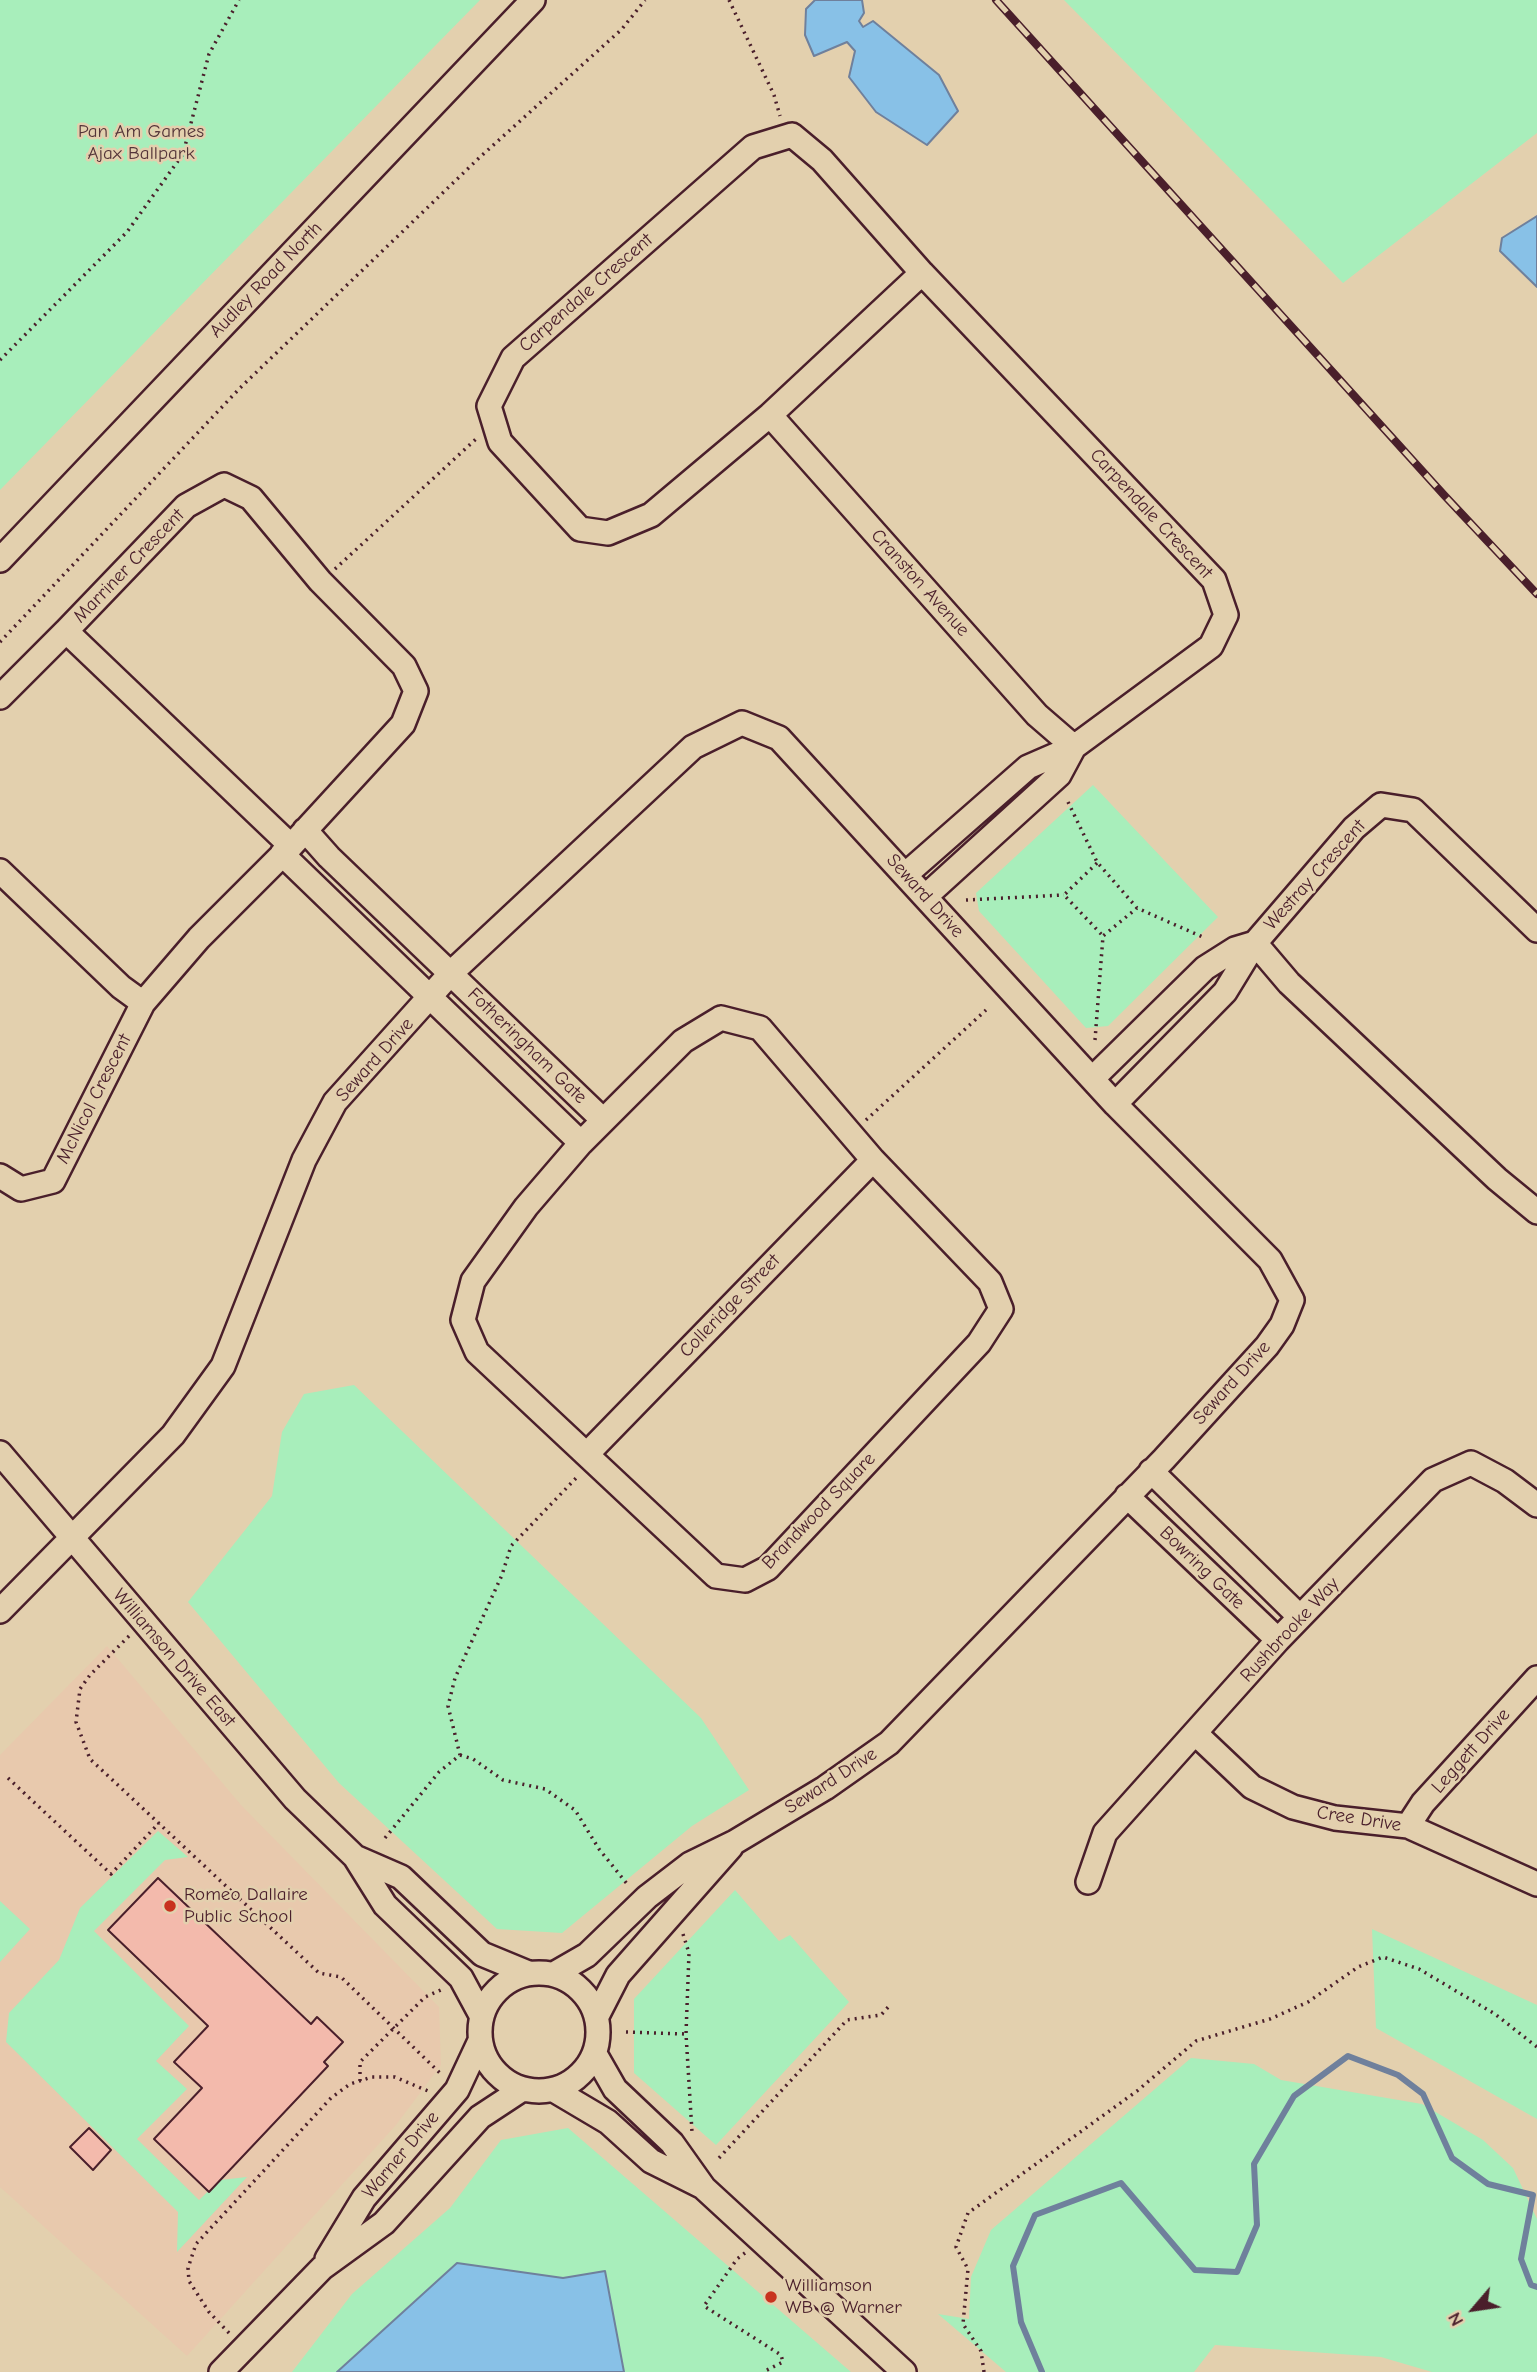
<!DOCTYPE html>
<style>
body{margin:0}
#map{position:relative;width:1537px;height:2372px;overflow:hidden;background:#e3d0ae;font-family:"Comic Neue",sans-serif}
canvas{display:block}
.north{position:absolute;left:1439px;top:2274px;width:70px;height:70px;-webkit-text-stroke:5px #e3d0ae;paint-order:stroke;rotate:241deg;font-size:19px;font-weight:700;line-height:28px;text-align:center;color:#4a1f2b}
.north::after{content:'';display:block;margin:auto;width:24px;height:32px;background:#4a1f2b;clip-path:polygon(50% 0,100% 100%,50% 72%,0 100%)}
</style>
<div id="map">
<canvas width="1537" height="2372"></canvas>
<div class="north">N</div>
</div>
<script>
const context = document.querySelector('canvas').getContext('2d');
context.lineJoin = 'round';
function fillPath(path, color) { context.fillStyle = color; context.fill(path, 'evenodd'); }
const poly = rows => new Path2D(rows.map(r => 'M' + r).join(''));
function stroke(path, color, width, dash) { context.strokeStyle = color; context.lineWidth = width; context.lineCap = dash ? 'butt' : 'round'; context.setLineDash(dash || []); context.stroke(path); }
function label(font, color, halo, rows, align = 'center') {
  context.font = font + ' "Comic Neue",sans-serif'; context.lineWidth = 5; context.setLineDash([]); context.textBaseline = 'middle'; context.strokeStyle = halo; context.fillStyle = color; for (const [text, x, y, turn = 0] of rows) {
    context.save(); context.translate(x, y); context.rotate((+turn || 0) * Math.PI / 180); context.textAlign = isNaN(turn) ? turn : align; if (halo) context.strokeText(text, 0, 0); context.fillText(text, 0, 0); context.restore();
  }
}
fillPath(poly([
 [107,1646,241,1805,439,2007,441,2065,396,2125,187,2356,0,2187,0,1755]
]), '#e8c9ad');
fillPath(poly([
 [0,0,480,0,0,490],
 [1064,0,1537,0,1537,133,1343,283],
 [1093,785,1218,917,1108,1026,1086,1028,979,911,976,893],
 [354,1385,701,1718,749,1790,692,1826,562,1933,497,1929,339,1783,188,1602,272,1496,282,1432,304,1394],
 [158,1831,188,1857,165,1860,94,1931,189,2026,156,2061,187,2089,137,2139,199,2200,220,2180,247,2177,177,2252,178,2212,6,2042,9,2013,59,1960,80,1908],
 [735,1890,779,1941,790,1935,849,2002,716,2145,634,2073,634,1999],
 [0,1901,30,1929,0,1962],
 [1372,1929,1537,2005,1537,2119,1376,2028],
 [1191,2058,1254,2064,1281,2080,1422,2104,1483,2140,1513,2168,1537,2219,1537,2372,1432,2372,1381,2357,1215,2345,1194,2372,1006,2372,938,2314,969,2319,971,2277,991,2230],
 [568,2128,851,2372,292,2372,352,2294,450,2208,501,2140]
]), '#a8eebb');
const water = poly([
 [815,0,862,0,864,13,859,21,863,27,873,21,939,75,958,111,927,145,876,112,849,77,855,51,847,42,814,56,805,35,806,9,815,0],
 [1537,216,1537,287,1500,251,1502,238,1537,216],
 [457,2263,563,2278,605,2271,624,2372,337,2372,457,2263]
]);
fillPath(water, '#88c1e7');
stroke(water, '#6f809c', 2);
stroke(poly([
 [1042,2372,1021,2322,1013,2266,1035,2215,1121,2183,1195,2270,1237,2272,1257,2225,1254,2164,1294,2096,1348,2056,1398,2075,1423,2094,1452,2158,1488,2184,1533,2195,1521,2259,1531,2285,1537,2287]
]), '#6f809c', 6);
const building = poly([
 [158,1878,311,2024,317,2017,343,2042,324,2062,328,2066,209,2192,154,2139,202,2088,174,2062,208,2026,108,1930,158,1878],
 [89,2128,111,2150,93,2170,70,2147,89,2128]
]);
fillPath(building, '#f3baac');
stroke(building, '#4a1f2b', 2);
const minor = poly([
 [770,415,1037,715,1074,747],
 [0,560,533,0],
 [0,697,66,631],
 [305,830,329,857,603,1120],
 [282,854,581,1143],
 [0,871,121,987,143,1003],
 [905,875,1028,767,1074,747,1211,646,1226,615,1214,580,922,273,822,160,792,135,753,147,513,358,489,406,500,442,580,529,608,533,651,515,770,415,922,273],
 [926,896,1059,775,1074,747],
 [1255,943,1289,983,1497,1179,1537,1212],
 [721,1018,760,1028,873,1160,990,1282,1001,1309,979,1343,768,1568,745,1580,716,1576,477,1352,463,1320,473,1281,526,1207,581,1143,683,1041,721,1018],
 [1092,1079,1205,968,1235,949,1255,943],
 [1115,1104,1225,992,1255,943,1354,828,1381,805,1413,810,1537,930],
 [0,1176,21,1189,53,1181,143,1003,199,938,291,846,403,724,416,691,404,666,320,581,251,498,224,485,186,506,66,631,291,846],
 [0,1453,295,1799,355,1857,385,1905,461,1978,481,2015],
 [588,1453,873,1160],
 [1151,1471,1300,1617],
 [1127,1496,1278,1640],
 [0,1611,173,1435,223,1366,304,1160,335,1102,451,973,693,747,742,723,779,738,1115,1104,1270,1260,1292,1300,1282,1325,1267,1346,1164,1459,889,1743,825,1788,735,1842,690,1864,647,1897,587,1955,554,1974],
 [1195,1733,1252,1787,1293,1807,1335,1818,1408,1826,1537,1884],
 [1408,1826,1423,1803,1537,1678],
 [355,1857,401,1877,482,1954,528,1973],
 [1088,1882,1105,1833,1278,1640,1433,1480,1471,1463,1505,1481,1537,1505],
 '480 2032a59 59 0 1 1 118 0a59 59 0 1 1-118 0Z',
 [597,2016,618,1975,731,1847],
 [595,2054,615,2089,672,2143,704,2188,904,2372],
 [554,2090,608,2122,651,2161,701,2186],
 [327,2259,364,2198,457,2090,479,2043],
 [221,2372,322,2268,384,2223,480,2117,521,2090]
]);
stroke(minor, '#4a1f2b', 28);
stroke(poly([
 [729,0,774,95,780,116],
 [0,360,127,232,183,154,209,54,239,0],
 [335,569,476,439],
 [0,642,240,388,479,158,622,29,645,0],
 [1068,802,1097,862,1137,908,1205,938],
 [1097,863,1064,895,1103,936],
 [966,900,1064,895],
 [1095,1040,1103,936,1137,908],
 [866,1120,986,1010],
 [129,1636,90,1675,80,1689,76,1722,90,1759,319,1973,341,1977,442,2075],
 [460,1755,473,1759,503,1780,545,1789,575,1810,599,1849,628,1885],
 [8,1778,111,1874,159,1823],
 [385,1838,439,1772,460,1755,448,1706,455,1678,502,1575,511,1546,578,1476],
 [683,1934,689,1953,686,2034,692,2132],
 [626,2032,686,2034],
 [360,2081,360,2062,425,1997,443,1989],
 [719,2158,847,2020,881,2015,891,2004],
 [745,2253,737,2259,704,2306,781,2355,783,2362,763,2372],
 [229,2333,209,2312,189,2281,188,2268,196,2244,331,2098,350,2084,372,2077,395,2077,428,2091],
 [984,2372,981,2351,963,2324,968,2269,956,2247,968,2213,1137,2091,1196,2041,1270,2019,1308,2002,1358,1967,1383,1957,1419,1969,1495,2014,1537,2047]
]), '#4a1f2b', 3.5, [2, 5]);
stroke(minor, '#e3d0ae', 23);
const rail = poly([
 [996,0,1444,495,1537,594]
]);
stroke(rail, '#4a1f2b', 8);
stroke(rail, '#e3d0ae', 5, [16]);
for (const [x, y, r, color] of [
 [170,1906,7,"#c8321e"],
 [771,2297,7,"#c8321e"]
]) { const dot = new Path2D(); dot.arc(x, y, r, 0, 2 * Math.PI); context.fillStyle = color; context.fill(dot); stroke(dot, '#e3d0ae', 2.5); }
label('19px', '#533439', '#e3d0ae', [
 ["Pan Am Games",141,132],
 ["Ajax Ballpark",141,154]
]);
label('19px', '#4a1f2b', '#e3d0ae', [
 ["Audley Road North",266,280,-46],
 ["Carpendale Crescent",586,293,-41],
 ["Carpendale Crescent",1151,514,47],
 ["Marriner Crescent",129,566,-46],
 ["Cranston Avenue",920,583,48],
 ["Westray Crescent",1315,875,-48],
 ["Seward Drive",925,896,48],
 ["Fotheringham Gate",527,1046,44],
 ["Seward Drive",375,1060,-48],
 ["McNicol Crescent",94,1099,-63],
 ["Colleridge Street",730,1306,-46],
 ["Seward Drive",1232,1383,-48],
 ["Brandwood Square",819,1511,-46],
 ["Bowring Gate",1202,1568,44],
 ["Rushbrooke Way",1290,1630,-47],
 ["Williamson Drive East",174,1658,49],
 ["Leggett Drive",1471,1751,-48],
 ["Seward Drive",831,1781,-33],
 ["Cree Drive",1359,1819,9],
 ["Warner Drive",401,2155,-50]
]);
label('19px', '#4a1f2b', '#e3d0ae', [
 ["Romeo Dallaire",184,1895],
 ["Public School",184,1917],
 ["Williamson",785,2286],
 ["WB @ Warner",785,2308]
], 'left');
</script>
